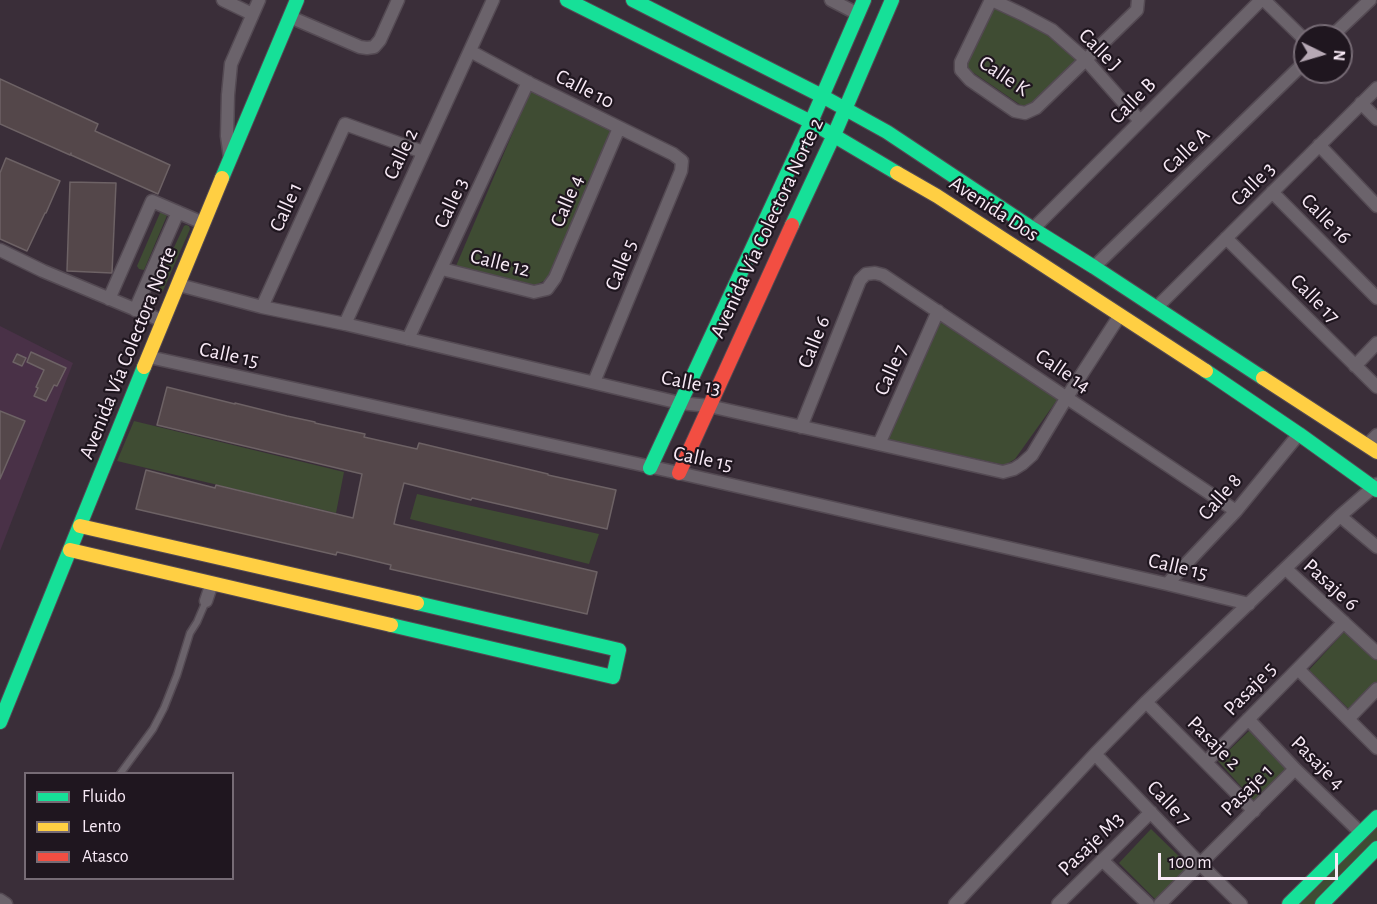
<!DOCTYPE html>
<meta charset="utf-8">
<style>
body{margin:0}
#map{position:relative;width:1377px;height:904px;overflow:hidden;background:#3a2e39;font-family:"Alegreya Sans",sans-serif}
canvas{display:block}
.legend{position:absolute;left:24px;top:772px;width:210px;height:108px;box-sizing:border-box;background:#1f161f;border:2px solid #766b75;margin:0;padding:8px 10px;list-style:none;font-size:18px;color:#f8eaf6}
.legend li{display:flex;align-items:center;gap:12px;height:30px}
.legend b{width:30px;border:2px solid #766b75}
.north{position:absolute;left:1293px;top:24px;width:60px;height:60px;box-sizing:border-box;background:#1f161f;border:2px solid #766b75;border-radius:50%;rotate:95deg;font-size:16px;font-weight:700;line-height:24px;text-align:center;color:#f8eaf6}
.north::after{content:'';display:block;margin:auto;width:21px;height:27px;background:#b6a8b4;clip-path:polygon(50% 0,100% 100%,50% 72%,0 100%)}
.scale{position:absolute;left:1158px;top:853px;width:180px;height:27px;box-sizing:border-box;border:3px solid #f8eaf6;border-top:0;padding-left:8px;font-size:18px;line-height:21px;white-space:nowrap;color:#f8eaf6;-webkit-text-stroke:4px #1f161f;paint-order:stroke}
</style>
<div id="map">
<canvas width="1377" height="904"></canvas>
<ul class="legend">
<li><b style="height:8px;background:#16e098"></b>Fluido</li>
<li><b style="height:8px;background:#ffcf43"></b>Lento</li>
<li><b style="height:8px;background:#f24e42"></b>Atasco</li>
</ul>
<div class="north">N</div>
<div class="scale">100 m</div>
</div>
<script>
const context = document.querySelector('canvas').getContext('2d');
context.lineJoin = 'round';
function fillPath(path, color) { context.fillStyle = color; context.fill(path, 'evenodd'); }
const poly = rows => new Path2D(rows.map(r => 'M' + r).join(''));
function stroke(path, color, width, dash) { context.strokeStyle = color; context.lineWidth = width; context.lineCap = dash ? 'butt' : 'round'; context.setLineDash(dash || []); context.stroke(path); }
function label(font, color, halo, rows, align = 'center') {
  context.font = font + ' "Alegreya Sans",sans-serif'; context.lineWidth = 4.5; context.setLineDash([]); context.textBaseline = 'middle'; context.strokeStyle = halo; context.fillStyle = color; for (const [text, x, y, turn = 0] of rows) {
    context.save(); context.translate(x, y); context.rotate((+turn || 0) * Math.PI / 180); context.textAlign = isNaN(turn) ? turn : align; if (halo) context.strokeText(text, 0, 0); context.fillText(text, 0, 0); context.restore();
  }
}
fillPath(poly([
 [0,326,73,363,0,551]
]), '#493147');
fillPath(poly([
 [992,8,998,8,1050,34,1075,56,1075,64,1031,107,1025,108,968,69,967,62],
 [533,85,612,132,548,279,535,285,456,266],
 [164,211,168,213,144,270,139,269,137,266,160,213],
 [186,225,189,226,190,229,163,291,161,292,156,290,155,288,184,226],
 [948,321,1056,393,1057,400,1015,459,1005,465,888,440,887,434,939,323],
 [134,421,344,472,336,513,117,461],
 [417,494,599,534,589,564,410,519],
 [1345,631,1377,660,1377,682,1350,710,1309,670],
 [1250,730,1289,770,1256,803,1218,761],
 [1377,823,1377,842,1315,904,1296,904],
 [1151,829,1190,867,1156,900,1119,863]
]), '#3f4c33');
const building = poly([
 [0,79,98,124,95,131,170,165,158,194,71,155,71,153,70,155,0,124,0,79],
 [6,158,60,181,46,213,45,213,27,251,0,239,0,173,6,158],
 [70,182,116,183,112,273,67,271,70,182],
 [31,352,66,368,57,386,54,385,46,401,34,396,38,388,36,387,44,370,27,362,31,352],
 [17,354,26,358,22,366,13,362,17,354],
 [167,387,235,404,235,403,287,416,315,422,315,423,365,434,364,437,417,449,419,443,548,474,548,475,616,490,607,529,472,498,471,500,404,483,398,506,394,524,597,572,587,614,390,569,391,565,337,552,336,555,136,509,146,470,215,488,216,485,353,518,362,474,157,425,167,387],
 [0,411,25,421,0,479,0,411]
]);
fillPath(building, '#54474a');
stroke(building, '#6d6265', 1.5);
const lane = poly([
 [120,774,153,729,164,708,177,675,190,633,197,622,206,601]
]);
const street = poly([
 [223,0,252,14],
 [831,0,858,14],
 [991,0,961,62,961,70,970,80,1015,111,1025,113,1036,108,1137,10,1138,0],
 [992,0,1022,14,1052,30,1086,60,1140,121],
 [1264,0,1305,40],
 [290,17,360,47,367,48,374,47,380,40,398,0],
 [1332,36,1370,0],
 [470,51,533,85,673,154,682,161,681,171,594,382],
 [1361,103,1377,119],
 [1319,145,1377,206],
 [230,158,227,136,228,95,231,64,259,0],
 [1272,192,1377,298],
 [1033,229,1261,0],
 [1226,238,1377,387],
 [0,250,43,271,163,321],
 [1094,267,1305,62],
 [442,269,534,292,547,289,555,278,619,128],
 [179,285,262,307,345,324,680,403,709,406,1003,472,1014,469,1022,464,1032,455,1067,397,1120,315],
 [109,299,152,201,203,223],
 [262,307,345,124,423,152],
 [1156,308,1377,88],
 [135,310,178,212],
 [345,324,493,0],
 [408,339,528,82],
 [149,357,679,473,1167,584,1249,604],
 [1355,366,1377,343],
 [801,427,860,280,866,274,875,273,883,275,1236,511],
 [879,444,938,311],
 [1367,445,1377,435],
 [1340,516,1377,547],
 [1286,569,1377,653],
 [1167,584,1236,511,1299,434],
 [206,601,212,583],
 [1298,669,1377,748],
 [1146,702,1254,811],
 [1248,719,1295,769,1361,833],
 [1348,719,1377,689],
 [1095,754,1200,864,1241,904],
 [1206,762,1344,622],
 [1102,860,1148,904],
 [0,900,6,904],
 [955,904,1095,754,1146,702,1340,516,1377,484],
 [1058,904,1151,812],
 [1160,904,1295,769]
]);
const fast = poly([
 [567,0,811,122,897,173],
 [633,0,822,96,887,132,1033,229,1094,267,1263,378],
 [222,178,297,0],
 [792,225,834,135,892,0],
 [1206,371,1299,434,1377,490],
 [650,468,811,122,864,0],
 [391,625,613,677,619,650,417,603],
 [0,722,144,367],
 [1289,904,1377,817],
 [1322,904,1377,848]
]);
const slow = poly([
 [897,173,937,196,1206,371],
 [144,367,222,178],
 [1263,378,1377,452],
 [80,526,417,603],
 [70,550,391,625]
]);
const jam = poly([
 [679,473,792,225]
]);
stroke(lane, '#544a53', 9);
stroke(street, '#544a53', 15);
stroke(fast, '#544a53', 16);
stroke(slow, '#544a53', 16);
stroke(jam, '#544a53', 16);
stroke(lane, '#6b636b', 6);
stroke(street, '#6b636b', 12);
stroke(fast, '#16e098', 14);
stroke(slow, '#ffcf43', 14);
stroke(jam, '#f24e42', 14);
label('21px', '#f8eaf6', '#1f161f', [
 ["Calle J",1100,50,45],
 ["Calle K",1004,76,34],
 ["Calle 10",585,89,27],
 ["Calle B",1133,101,-45],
 ["Calle A",1186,151,-44],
 ["Calle 2",401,154,-65],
 ["Calle 3",1253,184,-45],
 ["Calle 4",567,201,-67],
 ["Calle 3",451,203,-65],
 ["Calle 1",286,207,-66],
 ["Avenida Dos",994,209,33],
 ["Calle 16",1326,219,45],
 ["Avenida Vía Colectora Norte 2",767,228,-65],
 ["Calle 12",500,263,14],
 ["Calle 5",621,265,-68],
 ["Calle 17",1315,299,45],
 ["Calle 6",814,342,-68],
 ["Avenida Vía Colectora Norte",128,353,-68],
 ["Calle 15",229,355,12],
 ["Calle 7",891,370,-66],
 ["Calle 14",1063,371,34],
 ["Calle 13",691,383,11],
 ["Calle 15",703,459,12],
 ["Calle 8",1220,497,-49],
 ["Calle 15",1178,567,13],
 ["Pasaje 6",1331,585,42],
 ["Pasaje 5",1250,689,-46],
 ["Pasaje 2",1214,743,45],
 ["Pasaje 4",1318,763,45],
 ["Pasaje 1",1247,790,-45],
 ["Calle 7",1169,803,46],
 ["Pasaje M3",1091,844,-44]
]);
</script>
